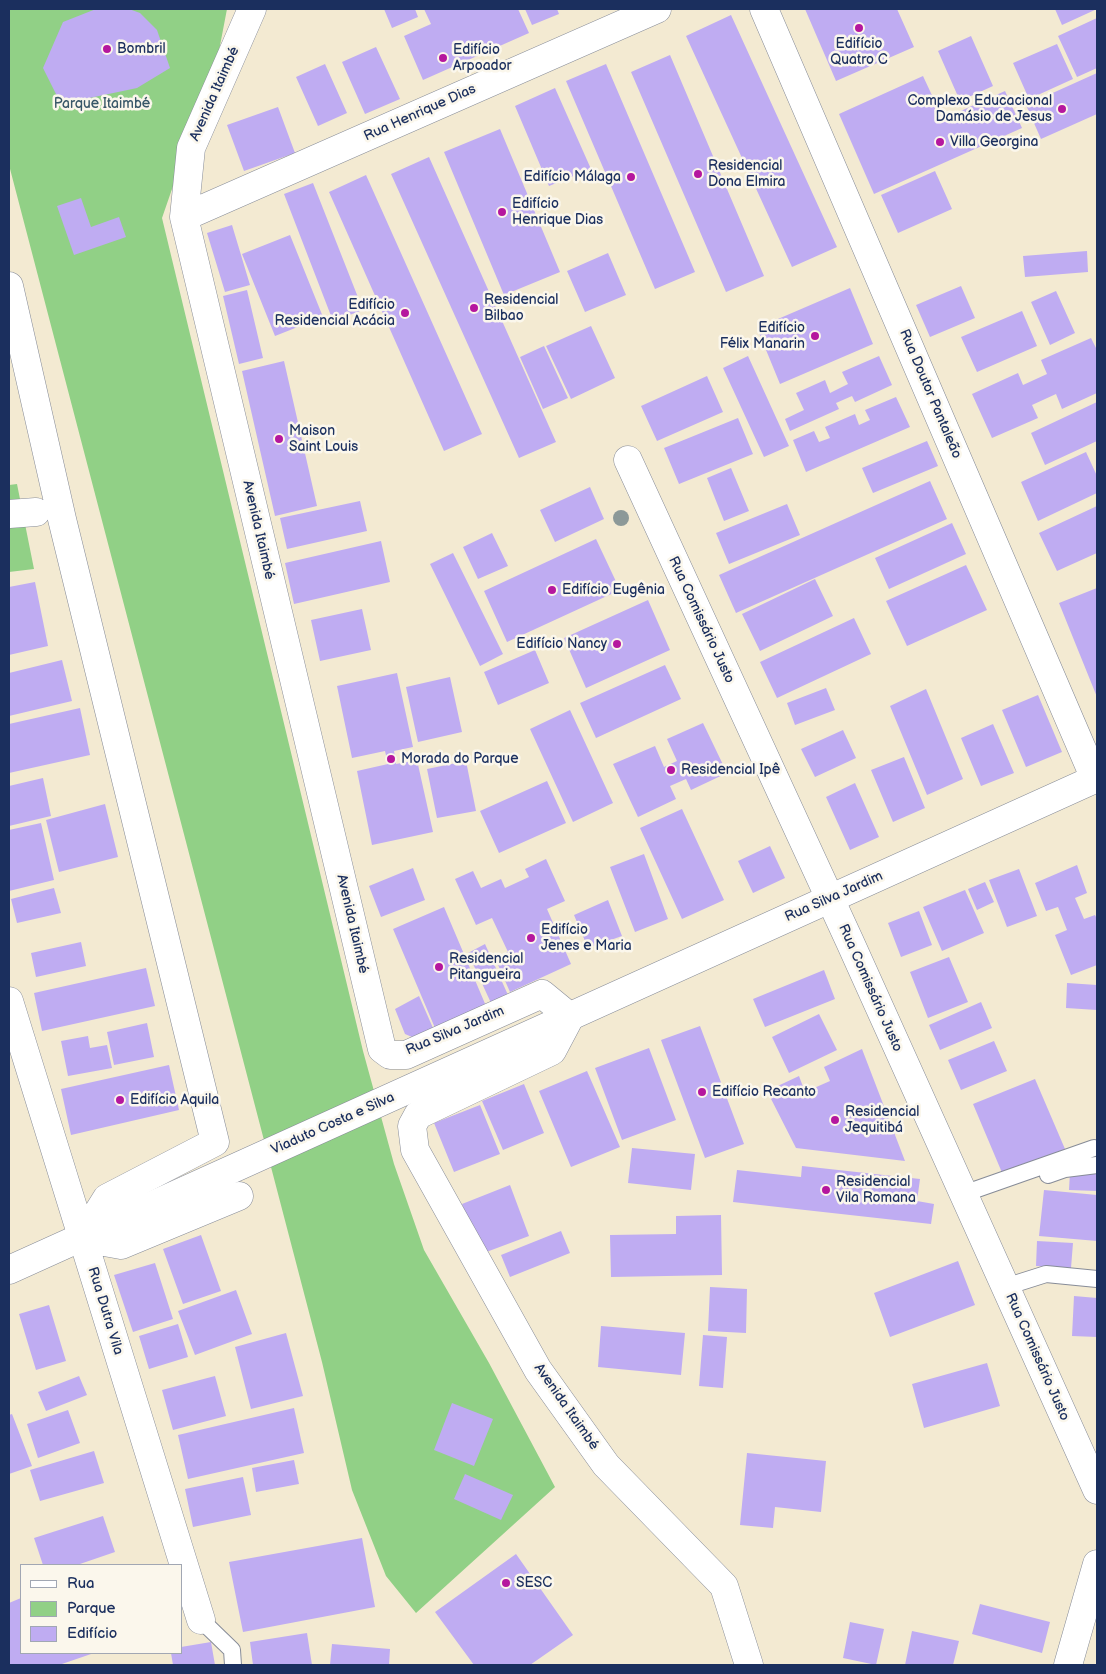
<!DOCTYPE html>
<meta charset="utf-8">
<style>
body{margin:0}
#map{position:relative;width:1106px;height:1674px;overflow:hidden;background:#f3ead2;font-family:"Balsamiq Sans",sans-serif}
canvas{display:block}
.frame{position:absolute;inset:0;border:10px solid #1b2f5e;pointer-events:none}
.legend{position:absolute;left:20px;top:1564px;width:162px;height:90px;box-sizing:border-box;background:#fbf7ec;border:1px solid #a1a7b3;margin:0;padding:6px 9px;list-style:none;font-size:15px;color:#1b2f5e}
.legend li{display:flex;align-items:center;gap:10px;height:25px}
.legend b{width:25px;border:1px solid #a1a7b3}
</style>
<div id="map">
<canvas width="1106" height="1674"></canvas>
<div class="frame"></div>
<ul class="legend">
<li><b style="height:6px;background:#fff"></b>Rua</li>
<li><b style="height:14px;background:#91d086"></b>Parque</li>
<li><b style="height:14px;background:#bfacf2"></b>Edifício</li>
</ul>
</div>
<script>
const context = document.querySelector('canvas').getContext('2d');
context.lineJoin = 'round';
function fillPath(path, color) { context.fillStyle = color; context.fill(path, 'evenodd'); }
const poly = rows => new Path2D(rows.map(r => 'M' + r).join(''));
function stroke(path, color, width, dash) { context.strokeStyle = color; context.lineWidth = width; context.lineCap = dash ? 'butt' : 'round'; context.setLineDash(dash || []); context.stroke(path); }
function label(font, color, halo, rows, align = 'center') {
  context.font = font + ' "Balsamiq Sans",sans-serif'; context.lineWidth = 5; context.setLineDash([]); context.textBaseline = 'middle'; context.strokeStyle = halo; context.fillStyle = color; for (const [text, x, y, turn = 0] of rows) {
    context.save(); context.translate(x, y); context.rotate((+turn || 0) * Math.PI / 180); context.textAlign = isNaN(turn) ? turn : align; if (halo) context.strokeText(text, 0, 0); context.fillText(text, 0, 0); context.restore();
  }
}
fillPath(poly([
 [9,9,227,9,218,56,162,218,363,1051,394,1164,424,1250,489,1363,555,1487,416,1613,386,1576,352,1490,322,1362,9,165],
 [17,484,34,569,9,572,9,485]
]), '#91d086');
fillPath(poly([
 [96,9,129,9,140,13,157,30,170,68,137,88,61,104,43,68,63,22],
 [384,9,415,9,418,17,392,28],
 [424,9,518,9,529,33,423,80,404,36,431,24],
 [525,9,557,9,559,14,532,25],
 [805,9,897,9,914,47,836,81],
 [1055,9,1097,9,1062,25],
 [731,15,837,247,792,267,686,36],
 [1097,18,1097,68,1077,77,1058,36],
 [971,36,993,86,960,101,938,51],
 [1057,44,1073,79,1029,99,1013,63],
 [376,47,400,99,365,114,342,62],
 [670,55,764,276,726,292,631,72],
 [325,64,347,113,318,126,296,77],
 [606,64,695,272,655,289,566,81],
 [1097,73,1097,114,1041,139,1026,105],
 [923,76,943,119,1005,91,1022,128,874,194,839,114],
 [555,88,591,169,549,186,515,106],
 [278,107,295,153,244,171,227,125],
 [500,129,560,272,504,295,444,152],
 [429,157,556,442,519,458,391,174],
 [935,171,952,209,898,233,881,195],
 [366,175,482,434,444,451,329,192],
 [313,183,363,310,333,321,284,194],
 [81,198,91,227,119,217,126,237,74,255,57,206],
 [232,225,250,285,225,292,207,233],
 [290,235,323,317,275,336,242,254],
 [1087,251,1088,272,1025,277,1023,256],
 [608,253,626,295,585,312,567,271],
 [961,286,975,318,930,337,916,305],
 [850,288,873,344,780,384,757,328],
 [247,290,263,358,239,364,223,296],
 [1056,291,1075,333,1050,345,1031,302],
 [1022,311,1037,346,977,372,961,337],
 [591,326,615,378,571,399,546,346],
 [1091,338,1097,350,1097,393,1062,409,1056,394,1032,405,1038,418,992,438,972,394,1018,373,1023,385,1047,374,1041,360],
 [544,346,568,398,543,409,520,357],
 [748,356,789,446,764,457,723,368],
 [879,356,892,385,855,402,852,396,836,403,839,409,790,431,785,419,804,410,796,393,825,380,830,393,848,384,842,372],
 [284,361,317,506,275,516,242,371],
 [707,376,723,412,657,441,641,406],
 [896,397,910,427,806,472,793,440,814,431,819,442,830,438,825,427,855,414,859,425,870,420,865,410],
 [1097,402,1097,441,1045,465,1031,433],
 [738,418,753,454,679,484,664,448],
 [927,441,938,466,873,493,862,468],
 [1086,452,1097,476,1097,493,1038,521,1021,482],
 [731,468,749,511,724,521,707,478],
 [930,481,947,519,736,613,719,575],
 [590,487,604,519,555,542,540,510],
 [360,501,367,531,287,549,280,518],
 [787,504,800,535,729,564,716,533],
 [1097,506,1097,553,1057,571,1039,533],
 [952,523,966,554,889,589,875,558],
 [492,533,508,566,478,579,463,547],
 [596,539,620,590,507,642,484,591],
 [381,541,390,582,294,604,285,563],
 [453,553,503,654,480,666,430,564],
 [966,565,987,610,907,646,886,601],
 [815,579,833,616,760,651,742,614],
 [35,582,48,646,9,655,9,587],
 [1097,588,1097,697,1059,603],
 [648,600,670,650,586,688,564,638],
 [362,609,371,650,320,661,311,620],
 [854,618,871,654,777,698,760,662],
 [535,650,549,683,498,705,484,672],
 [62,660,72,701,9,716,9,673],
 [665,665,681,699,596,738,580,703],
 [397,673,413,747,394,751,396,764,417,760,433,832,372,845,357,771,388,764,385,751,352,758,337,686],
 [450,677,462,732,418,742,406,687],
 [826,688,835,710,795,725,787,703],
 [926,689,963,779,927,795,890,706],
 [1038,695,1062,752,1026,767,1002,710],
 [80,708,90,755,9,773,9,724],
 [570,710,613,803,573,822,530,729],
 [703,723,727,773,691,790,686,779,670,786,676,799,638,817,613,764,655,746,664,767,677,761,667,739],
 [993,724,1014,773,981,786,961,738],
 [843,730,856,758,815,777,801,749],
 [904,757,925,808,893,822,871,770],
 [466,761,476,811,437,818,427,769],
 [43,778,51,816,9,826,9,786],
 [547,781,566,823,499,853,480,811],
 [855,783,879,837,850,850,826,797],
 [105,804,118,857,59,872,46,820],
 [682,809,724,900,682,919,640,828],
 [41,823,54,880,9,891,9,830],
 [770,846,785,878,753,893,738,861],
 [644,854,668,919,635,932,610,867],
 [546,859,565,901,547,909,571,964,510,992,495,958,508,952,492,918,476,925,455,879,473,871,481,888,501,879,505,888,529,877,525,869],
 [1077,865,1087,893,1075,898,1084,919,1095,915,1097,919,1097,965,1071,975,1055,935,1067,930,1058,907,1046,911,1035,883],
 [413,868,425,900,381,917,369,886],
 [1019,869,1037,916,1007,927,989,880],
 [985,882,994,902,977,910,968,889],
 [54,888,61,913,17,923,11,899],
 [965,890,984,933,942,951,923,907],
 [608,900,622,936,588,948,574,915],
 [444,907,486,1006,435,1028,393,929],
 [919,911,932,945,901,957,888,923],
 [81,942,86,966,36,977,31,953],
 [485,944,508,995,491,1003,468,953],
 [949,957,968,1002,928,1018,910,972],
 [146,968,155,1006,42,1031,34,993],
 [824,970,835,999,765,1027,753,999],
 [1067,983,1097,985,1097,1010,1066,1008],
 [419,996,433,1028,412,1037,405,1034,395,1009],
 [981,1002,992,1028,940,1050,929,1025],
 [819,1014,837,1050,789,1073,772,1037],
 [147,1023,154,1057,114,1065,107,1032],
 [700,1026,744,1144,705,1158,661,1040],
 [88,1036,90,1048,107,1045,112,1068,68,1076,61,1041],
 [994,1041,1007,1071,961,1090,948,1060],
 [649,1048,676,1120,622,1140,595,1068],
 [862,1049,905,1161,796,1148,767,1091,799,1076,805,1092,830,1081,824,1067],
 [169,1065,179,1110,71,1135,61,1089],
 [587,1071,620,1147,571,1167,539,1091],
 [1035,1079,1065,1149,1003,1175,973,1104],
 [524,1084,544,1133,503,1150,482,1101],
 [480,1105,500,1154,454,1172,434,1123],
 [632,1148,695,1154,691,1190,628,1183],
 [802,1166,920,1179,917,1201,934,1204,931,1224,733,1202,737,1170,801,1177],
 [1070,1172,1097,1173,1097,1191,1069,1190],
 [510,1185,529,1236,481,1254,462,1204],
 [1044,1190,1097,1195,1097,1241,1039,1236],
 [721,1215,722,1275,611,1277,610,1235,676,1234,676,1216],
 [561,1231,570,1253,510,1277,501,1255],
 [201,1235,221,1291,183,1304,163,1249],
 [1037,1241,1073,1243,1071,1268,1036,1266],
 [958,1261,975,1305,890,1337,874,1293],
 [155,1263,173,1319,133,1332,114,1275],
 [710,1287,747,1289,746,1333,708,1331],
 [236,1290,252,1334,195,1355,178,1311],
 [1074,1296,1097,1298,1097,1337,1072,1336],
 [49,1305,66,1361,36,1370,19,1314],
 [178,1324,188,1357,149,1369,139,1336],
 [601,1326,685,1333,681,1375,598,1367],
 [286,1333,303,1396,251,1409,235,1347],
 [703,1335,727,1337,723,1388,699,1386],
 [987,1363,1000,1406,924,1428,912,1384],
 [79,1376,87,1395,46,1411,38,1392],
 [215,1376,226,1416,173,1430,162,1390],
 [452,1403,493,1419,474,1466,434,1450],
 [294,1408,304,1453,188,1479,178,1435],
 [68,1410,80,1443,38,1458,27,1424],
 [12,1414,32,1466,9,1474,9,1415],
 [94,1451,104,1483,40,1501,30,1470],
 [747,1453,826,1461,821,1512,775,1507,773,1528,740,1525],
 [294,1460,299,1484,256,1492,252,1468],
 [465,1474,513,1495,501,1520,454,1499],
 [243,1477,251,1515,193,1527,185,1489],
 [103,1516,115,1552,77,1565,43,1565,34,1538],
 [362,1538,375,1607,243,1632,229,1562],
 [516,1554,573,1635,530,1665,474,1665,435,1612],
 [21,1598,21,1653,94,1653,59,1665,9,1665,9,1603],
 [980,1604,1050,1622,1042,1653,972,1634],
 [850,1622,884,1629,876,1665,843,1658],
 [912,1631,959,1641,953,1665,905,1665],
 [307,1633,312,1665,253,1665,250,1642],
 [211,1642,215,1665,173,1665,171,1653,181,1653,181,1647],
 [332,1644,390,1649,389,1665,330,1665]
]), '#bfacf2');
const lane = poly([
 [1048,1175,1065,1169,1097,1165],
 [963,1194,1094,1148],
 [1005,1287,1046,1274,1097,1279],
 [201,1620,232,1650,233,1665]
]);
const street = poly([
 [252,9,191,148,184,217,382,1049,390,1055,406,1055,542,994,570,1017,552,1051,418,1115,412,1126,415,1150,538,1370,606,1465,724,1586,749,1665],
 [764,9,1095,779],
 [184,217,657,9],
 [9,286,62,519,215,1142,107,1198,82,1238,121,1245,239,1196],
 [628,460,850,942,1097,1490],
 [9,514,36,512],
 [9,1001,201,1620],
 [1068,1665,1097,1564]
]);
const secondary = poly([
 [9,1270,1097,778]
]);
stroke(lane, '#878c98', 18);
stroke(street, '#878c98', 29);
stroke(secondary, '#878c98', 29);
stroke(lane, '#fff', 16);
stroke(street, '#fff', 28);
stroke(secondary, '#fff', 28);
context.fillStyle = '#8c9998';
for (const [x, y] of [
 [621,518]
]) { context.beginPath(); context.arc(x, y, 8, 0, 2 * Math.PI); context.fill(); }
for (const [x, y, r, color] of [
 [859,28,5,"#b5179e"],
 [107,49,5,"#b5179e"],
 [443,58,5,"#b5179e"],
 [1062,109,5,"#b5179e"],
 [940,142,5,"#b5179e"],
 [698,174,5,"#b5179e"],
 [631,177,5,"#b5179e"],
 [502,212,5,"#b5179e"],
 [474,308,5,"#b5179e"],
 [405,313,5,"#b5179e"],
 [815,336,5,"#b5179e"],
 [279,439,5,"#b5179e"],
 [552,590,5,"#b5179e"],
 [617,644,5,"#b5179e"],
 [391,759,5,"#b5179e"],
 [671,770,5,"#b5179e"],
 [531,938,5,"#b5179e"],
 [439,967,5,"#b5179e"],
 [702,1092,5,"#b5179e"],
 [120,1100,5,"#b5179e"],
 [835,1120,5,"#b5179e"],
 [826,1190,5,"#b5179e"],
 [506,1583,5,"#b5179e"]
]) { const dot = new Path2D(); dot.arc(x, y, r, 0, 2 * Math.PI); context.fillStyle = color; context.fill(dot); stroke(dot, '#fbf7ec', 2); }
label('14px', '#1b2f5e', '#fbf7ec', [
 ["Edifício",859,44,"center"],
 ["Quatro C",859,60,"center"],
 ["Bombril",117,49],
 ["Edifício",453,50],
 ["Arpoador",453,66],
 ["Complexo Educacional",1052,101,"right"],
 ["Damásio de Jesus",1052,117,"right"],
 ["Villa Georgina",950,142],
 ["Residencial",708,166],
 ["Dona Elmira",708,182],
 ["Edifício Málaga",621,177,"right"],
 ["Edifício",512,204],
 ["Henrique Dias",512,220],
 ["Residencial",484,300],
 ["Bilbao",484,316],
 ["Edifício",395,305,"right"],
 ["Residencial Acácia",395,321,"right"],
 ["Edifício",805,328,"right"],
 ["Félix Manarin",805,344,"right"],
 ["Maison",289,431],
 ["Saint Louis",289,447],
 ["Edifício Eugênia",562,590],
 ["Edifício Nancy",607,644,"right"],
 ["Morada do Parque",401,759],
 ["Residencial Ipê",681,770],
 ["Edifício",541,930],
 ["Jenes e Maria",541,946],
 ["Residencial",449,959],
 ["Pitangueira",449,975],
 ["Edifício Recanto",712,1092],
 ["Edifício Aquila",130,1100],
 ["Residencial",845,1112],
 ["Jequitibá",845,1128],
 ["Residencial",836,1182],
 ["Vila Romana",836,1198],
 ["SESC",516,1583]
], 'left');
label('14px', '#1b2f5e', '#fbf7ec', [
 ["Avenida Itaimbé",215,94,-66],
 ["Rua Henrique Dias",420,113,-24],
 ["Rua Doutor Pantaleão",930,394,67],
 ["Avenida Itaimbé",258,530,77],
 ["Rua Comissário Justo",701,620,65],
 ["Rua Silva Jardim",834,897,-24],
 ["Avenida Itaimbé",352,924,77],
 ["Rua Comissário Justo",870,988,66],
 ["Rua Silva Jardim",455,1031,-23],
 ["Viaduto Costa e Silva",333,1124,-24],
 ["Rua Dutra Vila",105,1311,73],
 ["Rua Comissário Justo",1037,1357,66],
 ["Avenida Itaimbé",566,1407,55]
]);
label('14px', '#385768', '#fbf7ec', [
 ["Parque Itaimbé",102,104]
]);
</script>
